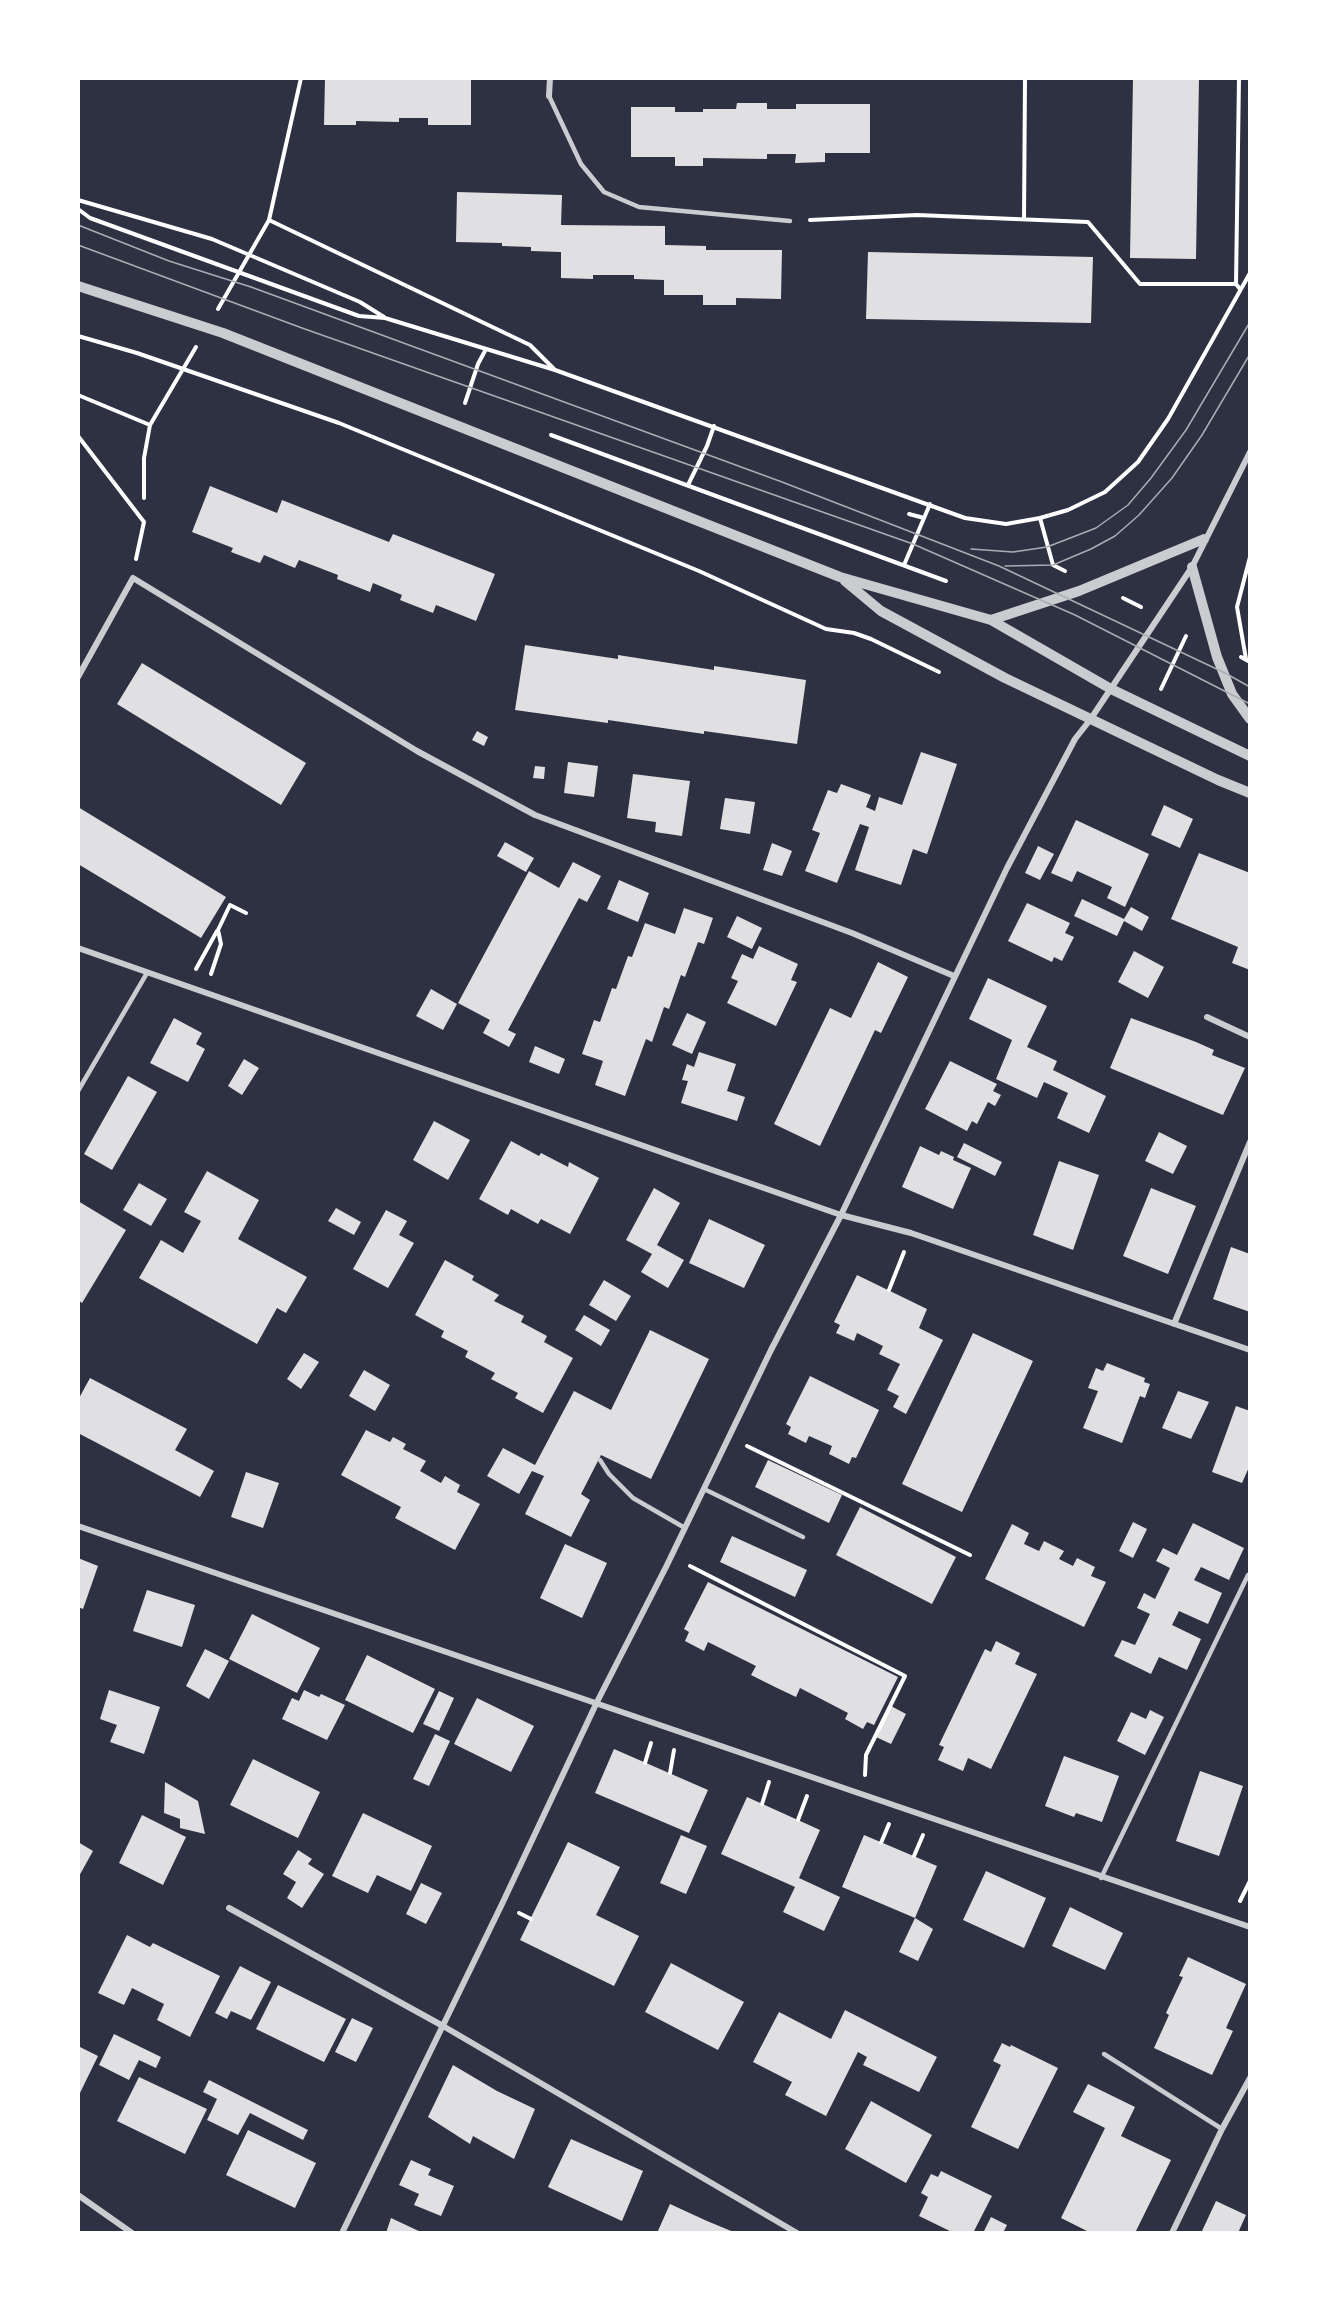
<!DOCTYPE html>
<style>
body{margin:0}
#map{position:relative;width:1328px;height:2311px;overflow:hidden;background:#2d3142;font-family:"Nunito Sans",sans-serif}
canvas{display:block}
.frame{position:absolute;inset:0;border:80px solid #fff;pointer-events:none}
</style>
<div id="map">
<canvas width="1328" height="2311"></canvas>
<div class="frame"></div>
</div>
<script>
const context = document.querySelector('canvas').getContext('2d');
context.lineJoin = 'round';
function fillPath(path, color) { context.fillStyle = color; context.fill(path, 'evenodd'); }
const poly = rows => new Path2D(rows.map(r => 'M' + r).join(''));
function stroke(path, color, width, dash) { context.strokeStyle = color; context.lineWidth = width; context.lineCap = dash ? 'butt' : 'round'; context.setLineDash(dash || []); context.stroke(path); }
fillPath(poly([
 [325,78,471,78,471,125,428,125,428,118,399,118,399,122,356,121,356,125,324,125],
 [1133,78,1199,78,1196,259,1130,258],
 [737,103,767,103,767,109,796,109,796,104,870,104,870,153,825,153,825,162,795,163,796,154,767,154,767,159,703,158,703,166,675,166,675,157,631,157,631,107,675,107,675,112,703,112,703,109,736,109],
 [457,192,562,195,561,225,665,226,665,245,706,246,706,250,782,250,781,299,736,298,736,305,703,305,703,295,664,295,664,280,634,279,634,275,593,275,593,279,561,278,561,252,531,251,531,247,502,246,502,243,456,242],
 [868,252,1093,257,1091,323,866,319],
 [210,486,277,513,282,500,389,542,393,534,495,574,476,621,436,605,433,613,400,600,402,595,373,583,370,592,337,579,338,575,299,560,295,568,264,555,260,563,231,552,233,548,192,532],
 [525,645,618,659,618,655,714,670,714,666,806,680,797,744,704,731,704,734,608,720,608,723,515,710],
 [142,663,306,763,281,805,117,704],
 [477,731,488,737,484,746,472,740],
 [921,752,957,764,927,854,913,849,901,885,855,870,869,827,860,824,837,883,805,871,820,833,812,830,828,790,837,793,841,784,871,795,866,807,875,811,879,797,902,805],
 [568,762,598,766,594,797,564,793],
 [535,766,545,767,544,779,533,778],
 [633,774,690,781,682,836,655,832,656,822,627,818],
 [725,798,755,802,750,834,720,829],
 [1164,805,1193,819,1180,848,1151,835],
 [78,807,226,897,201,938,78,864],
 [1076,820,1149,854,1125,907,1107,898,1112,887,1077,871,1072,882,1051,873],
 [505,842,534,858,526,872,497,856],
 [772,843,792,851,782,876,763,870],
 [1038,846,1054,854,1040,880,1025,873],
 [1199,853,1250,873,1250,970,1232,963,1238,947,1171,919],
 [573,862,601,876,587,902,579,898,522,1004,508,1030,516,1034,509,1047,483,1033,490,1020,458,1003,529,871,559,888],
 [619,880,649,893,638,922,607,909],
 [1082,899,1124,919,1131,907,1149,917,1142,931,1124,921,1117,936,1074,916],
 [1027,903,1070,923,1065,933,1074,937,1062,961,1054,957,1052,962,1008,941],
 [684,908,713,918,704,944,698,942,685,977,681,975,669,1009,664,1007,652,1042,646,1039,625,1096,595,1085,603,1061,582,1054,594,1020,600,1022,612,988,616,989,628,956,632,957,645,923,675,934],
 [737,916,762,928,752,949,727,937],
 [759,946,798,964,791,980,797,982,776,1026,727,1003,738,981,731,978,742,954,753,959],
 [1134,951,1164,967,1148,998,1118,982],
 [878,962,908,977,881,1033,875,1030,820,1146,774,1124,830,1008,851,1018],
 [988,978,1047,1006,1027,1047,1057,1061,1053,1070,1106,1096,1089,1133,1057,1118,1068,1093,1044,1082,1037,1098,996,1079,1012,1040,969,1019],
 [431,989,457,1004,443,1030,416,1016],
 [687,1013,706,1022,692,1054,672,1045],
 [174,1018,202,1033,196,1044,205,1049,188,1082,150,1063],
 [1131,1018,1196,1042,1214,1050,1212,1055,1245,1068,1223,1115,1110,1068],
 [535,1046,565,1059,559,1074,529,1062],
 [699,1052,736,1064,727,1091,745,1097,737,1121,681,1103,688,1081,682,1080,687,1064,694,1067],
 [244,1059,259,1068,242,1095,228,1086],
 [950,1061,997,1084,993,1091,1001,1095,995,1106,988,1102,977,1124,972,1121,967,1131,925,1109],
 [128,1076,157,1092,112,1170,84,1154],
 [434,1121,470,1140,448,1180,413,1160],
 [1159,1132,1187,1146,1173,1174,1145,1161],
 [511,1141,539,1156,541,1153,568,1167,569,1162,599,1178,570,1234,541,1219,538,1224,511,1209,508,1215,479,1199],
 [964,1143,1002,1162,995,1176,957,1157],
 [920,1146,939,1155,941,1151,954,1157,953,1160,971,1168,953,1209,902,1187],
 [1059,1161,1099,1175,1073,1250,1033,1235],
 [207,1171,259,1200,238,1239,307,1277,286,1313,277,1308,257,1344,139,1278,161,1240,183,1253,201,1221,184,1212],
 [139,1183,167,1199,151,1226,123,1210],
 [654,1188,680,1203,657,1245,684,1260,668,1288,641,1272,652,1254,626,1240],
 [1151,1188,1196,1206,1168,1274,1123,1256],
 [78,1201,126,1230,82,1303,78,1300],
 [336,1208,361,1222,354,1235,328,1221],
 [386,1210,407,1221,399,1235,414,1243,388,1288,353,1269],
 [709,1219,765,1245,744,1288,689,1263],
 [1231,1247,1250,1254,1250,1312,1213,1299],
 [445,1260,474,1276,472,1280,499,1295,494,1301,524,1316,521,1322,547,1336,544,1342,573,1358,543,1413,515,1398,518,1393,491,1379,495,1373,465,1357,468,1351,441,1337,444,1331,415,1315],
 [857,1275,927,1309,919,1328,943,1340,906,1414,893,1407,899,1396,887,1390,900,1364,879,1354,883,1346,857,1333,854,1341,836,1333,840,1325,834,1322],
 [604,1280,631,1296,616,1321,589,1305],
 [584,1315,610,1330,601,1346,575,1330],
 [650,1330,709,1359,651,1479,601,1455,581,1494,590,1500,571,1537,525,1514,544,1476,532,1471,519,1494,487,1476,503,1448,535,1465,574,1391,611,1410],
 [973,1333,1033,1361,962,1512,902,1484],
 [304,1353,319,1362,301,1389,287,1379],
 [1107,1363,1145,1378,1144,1382,1150,1384,1145,1398,1140,1396,1122,1443,1083,1428,1098,1391,1088,1388,1096,1368,1103,1371],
 [364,1370,390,1385,375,1411,349,1396],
 [810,1376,879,1410,856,1458,852,1457,849,1464,829,1454,832,1446,809,1436,806,1443,788,1434,791,1427,786,1424],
 [90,1378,187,1429,175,1450,214,1471,200,1497,78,1433,78,1400],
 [1178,1391,1209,1402,1191,1439,1162,1428],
 [1236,1406,1250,1411,1250,1465,1242,1483,1212,1472],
 [366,1430,390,1442,393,1437,406,1444,403,1449,426,1461,420,1471,441,1483,445,1476,460,1485,457,1492,480,1504,455,1550,395,1518,401,1507,341,1475],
 [768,1460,842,1495,829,1523,755,1487],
 [246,1472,279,1483,263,1528,231,1517],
 [860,1507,956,1557,932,1604,836,1555],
 [1133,1522,1147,1529,1133,1558,1119,1551],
 [1193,1523,1244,1548,1229,1580,1201,1567,1194,1580,1222,1593,1208,1624,1179,1611,1172,1625,1201,1639,1187,1670,1159,1657,1151,1674,1114,1656,1122,1640,1135,1645,1150,1614,1137,1608,1144,1593,1155,1599,1170,1568,1156,1561,1163,1548,1177,1555],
 [1012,1524,1029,1533,1024,1544,1039,1551,1044,1541,1064,1551,1059,1559,1073,1566,1077,1558,1095,1567,1091,1576,1106,1582,1084,1627,985,1579],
 [732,1536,807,1570,795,1597,720,1562],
 [565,1544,607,1563,582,1618,540,1598],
 [78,1558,98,1566,83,1609,78,1607],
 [708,1582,898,1677,874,1725,867,1722,863,1729,845,1719,848,1713,800,1688,796,1697,775,1687,751,1675,756,1666,708,1642,704,1651,685,1641,689,1632,684,1629],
 [147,1590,195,1605,182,1647,133,1631],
 [252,1614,320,1648,297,1693,229,1659],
 [996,1641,1020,1653,1015,1664,1037,1674,991,1769,968,1758,963,1771,938,1760,944,1747,939,1745,985,1649,991,1652],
 [205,1649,229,1661,209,1699,186,1686],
 [367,1655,435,1689,413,1733,345,1700],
 [109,1690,160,1707,144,1754,110,1742,117,1725,100,1719],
 [304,1690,319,1697,321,1694,345,1705,327,1740,282,1719,292,1698,299,1701],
 [439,1691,454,1698,439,1731,423,1724],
 [477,1698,534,1726,511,1772,454,1744],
 [891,1706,906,1714,891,1744,876,1737],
 [1150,1710,1164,1717,1145,1755,1117,1741,1131,1712,1146,1719],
 [435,1734,450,1741,429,1786,413,1779],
 [614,1749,708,1790,689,1833,595,1793],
 [1064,1756,1119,1776,1102,1822,1076,1813,1074,1817,1045,1806],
 [253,1759,320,1792,298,1838,230,1805],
 [1200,1771,1243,1786,1219,1856,1176,1841],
 [165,1782,198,1801,205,1834,180,1828,180,1819,164,1813],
 [747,1797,820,1830,799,1878,840,1897,824,1931,783,1912,795,1887,721,1854],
 [363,1813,432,1846,411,1891,377,1875,368,1893,332,1876],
 [142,1815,186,1837,163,1885,119,1863],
 [681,1835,707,1846,686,1894,660,1883],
 [864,1835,937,1866,915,1918,842,1887],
 [78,1842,93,1851,78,1878],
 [568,1842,620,1867,596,1915,639,1936,614,1986,520,1940],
 [298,1850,312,1859,308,1864,324,1874,302,1908,287,1898,296,1882,283,1874],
 [986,1871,1046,1898,1024,1948,963,1920],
 [421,1883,442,1893,426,1924,406,1914],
 [1070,1907,1123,1933,1105,1970,1052,1946],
 [915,1918,933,1929,918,1961,899,1952],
 [127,1935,150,1947,153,1943,220,1976,190,2037,157,2020,164,2004,132,1988,124,2005,98,1993],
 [1188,1957,1246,1984,1226,2028,1233,2031,1212,2075,1154,2048,1169,2015,1166,2013,1183,1977,1179,1976],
 [671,1963,744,2002,718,2050,645,2012],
 [240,1966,271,1982,251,2020,231,2011,227,2019,215,2013],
 [278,1985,346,2019,324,2062,256,2029],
 [845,2010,937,2057,919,2092,863,2065,867,2057,858,2052,826,2116,785,2095,792,2082,753,2062,779,2012,831,2039],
 [352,2018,373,2028,356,2062,335,2052],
 [114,2034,161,2057,156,2068,139,2060,129,2080,99,2065],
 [1002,2043,1010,2047,1011,2045,1058,2068,1018,2149,971,2127,1001,2065,993,2061],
 [78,2046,98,2056,78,2097],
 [453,2065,497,2091,535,2109,514,2159,473,2136,470,2144,428,2117],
 [139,2077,207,2109,185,2154,117,2121],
 [209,2080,308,2130,303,2140,250,2113,238,2135,207,2120,217,2099,203,2092],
 [1088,2084,1135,2107,1121,2136,1171,2160,1135,2233,1091,2233,1061,2218,1105,2128,1073,2112],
 [871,2101,932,2135,906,2183,845,2149],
 [248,2130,316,2163,295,2208,226,2175],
 [571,2139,643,2171,622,2221,548,2187],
 [411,2160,431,2169,428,2175,454,2186,441,2216,414,2205,419,2194,399,2185],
 [941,2171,992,2196,973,2233,954,2233,919,2216,928,2197,921,2193,931,2174,938,2177],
 [1216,2201,1246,2215,1238,2233,1206,2233,1202,2231],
 [670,2204,707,2221,736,2233,657,2233],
 [991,2217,1007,2225,1003,2233,983,2233],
 [391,2218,423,2233,386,2233]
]), '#e0e0e3');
stroke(poly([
 [1239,78,1236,284,1240,289],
 [78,200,212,239,360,302,384,317],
 [78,209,90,218,359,316,385,318,555,370,965,518,1006,524,1040,518,1068,510,1105,492,1138,462,1168,419,1250,273],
 [1024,219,1025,78],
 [269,220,530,345,554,369],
 [810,220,917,215,1088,222,1140,284,1236,284],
 [218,309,269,220,301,78],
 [78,336,137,353,339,423,699,571,826,629,854,633,871,639,939,672],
 [78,395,150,425,196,347],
 [465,403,478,364,486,349],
 [551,435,946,581],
 [78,436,144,522,136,559],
 [688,485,707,446,714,426],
 [144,498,144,458,150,425],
 [909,514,924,518],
 [1040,518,1053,565,1065,571],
 [904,565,930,504],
 [1123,598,1141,607],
 [1241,657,1250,662],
 [1246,659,1237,607,1250,557],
 [1161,689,1186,636],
 [196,969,217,931],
 [211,974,221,944,218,930,230,905,246,913],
 [889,1290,904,1252],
 [747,1446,970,1555],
 [690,1566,905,1676,866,1755,865,1775],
 [645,1763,651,1743],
 [670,1773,674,1750],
 [762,1804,769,1782],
 [798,1820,807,1796],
 [881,1843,889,1824],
 [914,1856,923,1835],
 [1240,1901,1250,1881],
 [519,1913,531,1919]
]), '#fff', 4);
stroke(poly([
 [549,96,581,164,604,192,639,207,790,221],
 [78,1091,147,973],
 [600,1460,609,1474,633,1498,685,1528],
 [704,1489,803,1537],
 [1101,1878,1248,1575],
 [1104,2054,1222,2129]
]), '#caccd0', 4.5);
stroke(poly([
 [549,96,550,78],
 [78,677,133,578,417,751,535,815,852,933,954,976],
 [78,948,841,1215,911,1233,1250,1350],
 [1207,1017,1250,1037],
 [1174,1324,1250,1142],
 [78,1526,1250,1927],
 [229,1908,443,2026,797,2233],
 [78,2195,132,2233],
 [342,2233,502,1904,597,1702,666,1567,771,1350,841,1215,1007,868,1075,739,1090,720,1192,567,1250,452],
 [1172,2233,1222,2129,1250,2078]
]), '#caccd0', 6);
stroke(poly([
 [78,286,223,333,840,577,991,620,1111,689,1250,756],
 [1192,567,1217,657,1232,694,1250,719],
 [845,581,881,611,1005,678,1218,780,1250,793],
 [991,620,1079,591,1204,539]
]), '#caccd0', 10);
stroke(poly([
 [78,225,169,261,251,287,782,482,999,566,1225,673,1250,687],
 [78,245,302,328,913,544,1075,615,1250,704],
 [971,549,1013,552,1047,547,1096,528,1128,505,1151,478,1186,430,1250,322],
 [1005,566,1053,565,1091,549,1115,536,1139,515,1172,478,1202,435,1250,354]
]), '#abadb3', 1.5);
</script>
